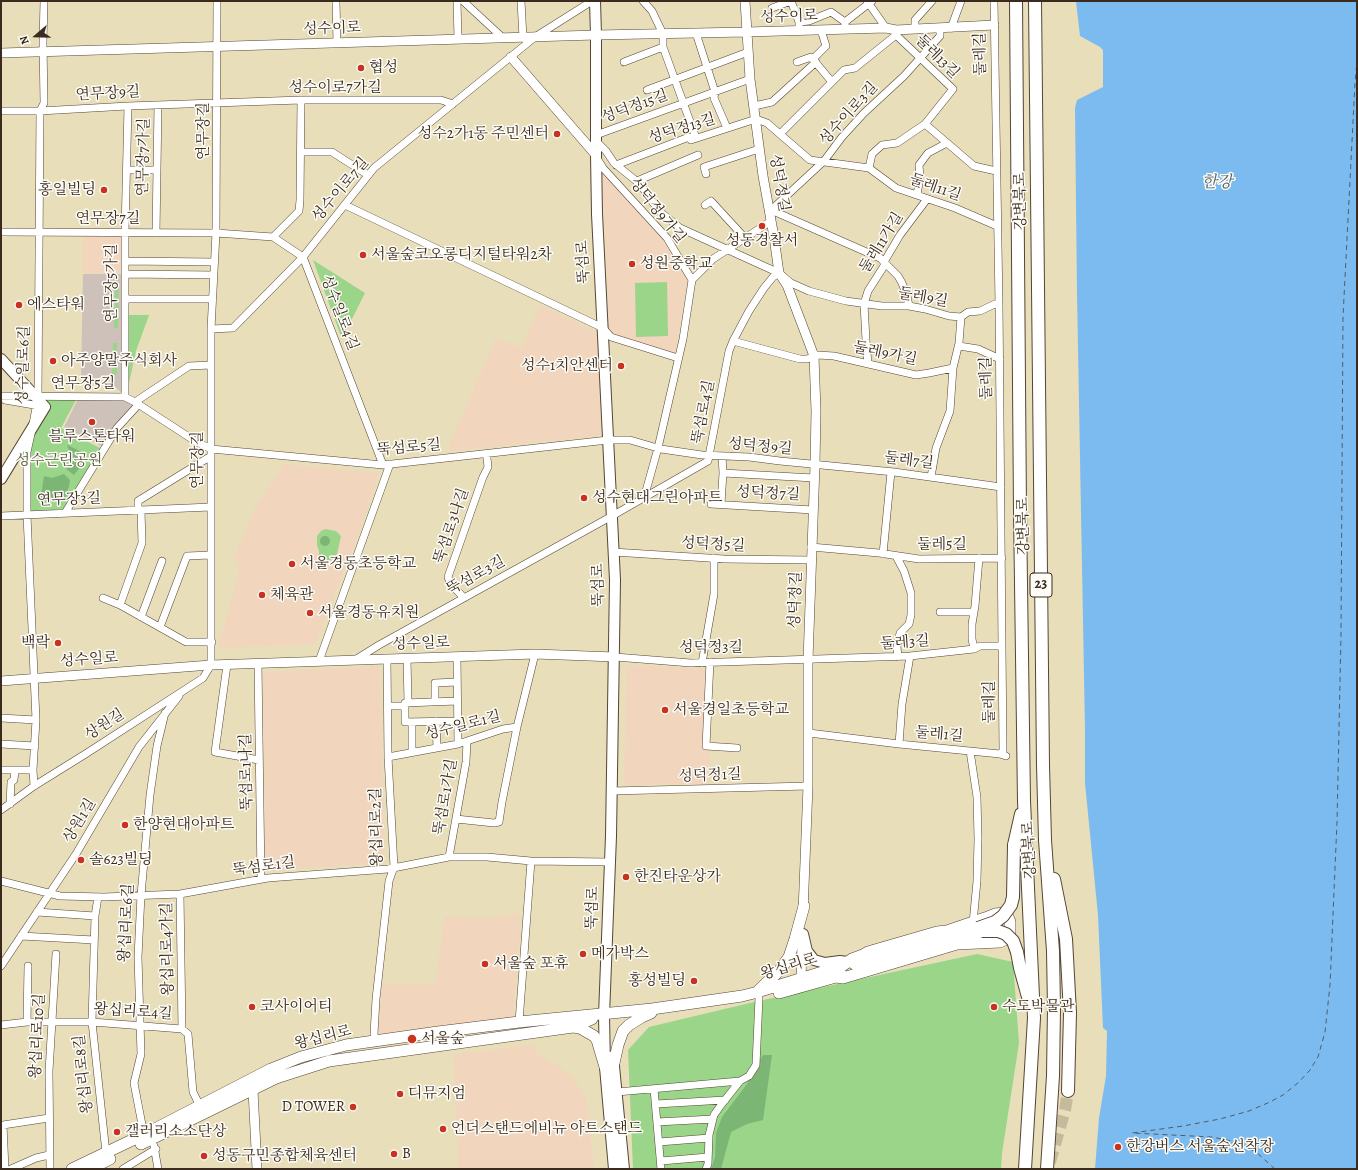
<!DOCTYPE html>
<meta charset="utf-8">
<style>
body{margin:0}
#map{position:relative;width:1358px;height:1170px;overflow:hidden;background:#e8deba;font-family:Alegreya,serif}
canvas{display:block}
.frame{position:absolute;inset:0;border:2px solid #3b2a1e;pointer-events:none}
.north{position:absolute;left:16px;top:16px;width:40px;height:40px;-webkit-text-stroke:3px #fdfcf7;paint-order:stroke;rotate:250deg;font-size:11px;font-weight:700;line-height:16px;text-align:center;color:#3b2a1e}
.north::after{content:'';display:block;margin:auto;width:14px;height:18px;background:#3b2a1e;clip-path:polygon(50% 0,100% 100%,50% 72%,0 100%)}
</style>
<div id="map">
<canvas width="1358" height="1170"></canvas>
<div class="frame"></div>
<div class="north">N</div>
</div>
<script>
const context = document.querySelector('canvas').getContext('2d');
context.lineJoin = 'round';
function fillPath(path, color) { context.fillStyle = color; context.fill(path, 'evenodd'); }
const poly = rows => new Path2D(rows.map(r => 'M' + r).join(''));
function stroke(path, color, width, dash) { context.strokeStyle = color; context.lineWidth = width; context.lineCap = dash ? 'butt' : 'round'; context.setLineDash(dash || []); context.stroke(path); }
function label(font, color, halo, rows, align = 'center') {
  context.font = font + ' Alegreya,"Noto Serif KR",serif'; context.lineWidth = 3; context.setLineDash([]); context.textBaseline = 'middle'; context.strokeStyle = halo; context.fillStyle = color; for (const [text, x, y, turn = 0] of rows) {
    context.save(); context.translate(x, y); context.rotate((+turn || 0) * Math.PI / 180); context.textAlign = isNaN(turn) ? turn : align; if (halo) context.strokeText(text, 0, 0); context.fillText(text, 0, 0); context.restore();
  }
}
fillPath(poly([
 [602,172,653,225,667,246,687,281,675,354,615,335,609,327],
 [83,234,124,234,124,273,83,273],
 [540,305,596,332,602,435,451,451,449,446,496,338,522,348],
 [284,464,379,473,359,533,315,644,218,648,239,572,235,556,254,509],
 [627,665,706,669,703,750,710,750,710,783,624,785],
 [380,666,385,863,266,871,263,672],
 [517,913,521,915,513,1018,380,1036,377,1026,382,985,435,985,445,916,473,918,497,917],
 [536,1045,535,1053,555,1064,570,1075,586,1096,594,1169,458,1169,454,1054]
]), '#f1d5bd');
fillPath(poly([
 [83,274,123,274,123,394,106,378,81,379],
 [78,399,124,400,136,405,103,447,64,427]
]), '#cec1ba');
fillPath(poly([
 [313,260,365,293,342,339],
 [667,282,668,336,636,337,635,283],
 [115,285,119,285,118,328,114,328],
 [129,315,149,315,136,351,128,388],
 [113,343,117,343,117,375,112,375],
 [77,398,61,428,102,449,64,510,30,512,30,453,40,399],
 [325,529,336,531,341,536,337,554,333,559,327,561,319,557,319,551,317,545,317,536,321,531],
 [977,954,1013,962,1019,1043,1002,1153,1001,1169,633,1169,628,1050,649,1027,754,1002]
]), '#9ad589');
fillPath(poly([
 [67,445,76,449,85,456,85,461,74,475,66,469,71,456],
 [64,474,70,480,69,486,65,498,40,502,44,476,52,478],
 '320 541a5 5 0 1 1 10 0a5 5 0 1 1-10 0Z',
 [763,1055,772,1055,763,1120,747,1124,731,1132,721,1169,711,1169,715,1157,716,1133,722,1117,747,1084]
]), '#7bb675');
fillPath(poly([
 [1076,1,1357,1,1357,1169,1095,1169,1099,1118,1106,1076,1107,1031,1103,1028,1098,915,1085,783,1085,730,1077,293,1075,108,1077,100,1103,87,1103,50,1100,47,1080,36]
]), '#7bbbef');
stroke(poly([
 [1275,1169,1256,1152,1236,1142,1212,1137,1132,1133,1183,1126,1220,1119,1249,1111,1270,1102,1283,1095,1299,1082,1310,1070,1318,1057,1325,1032,1330,985,1337,822,1341,635,1343,317,1355,83,1357,61]
]), '#515d67', 1, [5, 4]);
stroke(poly([
 [1050,1162,1065,1110,1068,1091]
]), '#c5ba9b', 12, [12, 6]);
const minor = poly([
 [336,1,337,43],
 [457,1,458,39],
 [463,1,503,38],
 [521,1,523,38],
 [867,1,886,28],
 [994,1,999,304,1002,646,1003,751,1000,754],
 [772,8,791,1,799,22,799,26],
 [799,22,809,21,831,12,845,22],
 [845,25,845,22,872,1],
 [951,28,961,1],
 [915,29,915,20,932,1],
 [696,33,715,92,714,98,727,128],
 [896,35,953,89,925,124,974,166,996,171],
 [663,47,696,138],
 [813,59,826,46,821,30],
 [624,62,663,47,663,34,652,11,643,1],
 [797,62,811,57,832,82],
 [647,90,748,52],
 [754,106,772,102,816,62],
 [1,111,40,111,128,106,301,100,441,100,453,104],
 [780,134,844,70,855,68,896,35,896,32],
 [596,135,750,79],
 [596,141,606,151,614,163,640,184,659,211,680,228,779,273,791,283,809,291,846,301,882,306,909,306,925,309,949,316,961,317,968,312,980,311,995,304,999,304],
 [301,152,332,152,368,175],
 [596,157,603,168,667,238,692,280,683,339,658,448,644,498],
 [616,165,689,137,691,140,756,119,767,123,810,160,869,168,896,188,955,208,997,226],
 [869,168,872,154,882,145,897,143,925,124],
 [127,170,157,170],
 [706,174,704,167,759,149],
 [637,181,698,155],
 [917,195,920,177,919,165,928,153,947,143],
 [345,205,603,328,611,337,678,358],
 [705,205,711,201,745,238],
 [771,210,880,258,898,276,902,283,907,296,909,306],
 [769,212,824,161,842,137,864,113,904,76,940,36,940,28],
 [1,232,216,233,273,237,303,257,383,465],
 [156,233,158,105],
 [273,237,299,211,300,200,301,100],
 [125,261,214,262],
 [125,274,214,275],
 [692,280,713,259,771,221],
 [125,299,213,299],
 [211,329,233,328,303,257,374,168,535,37,592,1],
 [733,341,800,359,807,359,818,355,834,356,916,375,929,373,953,368],
 [959,346,978,349,1000,359],
 [868,364,866,340,864,304,868,291,884,266,884,262,900,235,927,199],
 [1,396,125,397,135,402,195,441,211,449,383,465,608,440,630,440,661,449,702,455,749,457,780,461,894,472,1001,487],
 [125,397,125,232,128,106],
 [5,400,40,406],
 [135,402,189,366,211,365],
 [33,424,38,397,40,111,44,103,43,43,44,1],
 [31,434,27,452,27,515,36,720,33,770,34,786],
 [723,473,814,478],
 [931,477,936,448,950,411,953,368,959,343,961,317],
 [711,504,813,510],
 [721,504,723,473,722,456],
 [138,510,138,501,211,456],
 [65,513,117,428,139,404],
 [1,516,211,507],
 [811,547,879,553,919,559,1002,558],
 [613,552,724,559,811,560],
 [883,554,891,472],
 [896,556,904,571,911,593,911,615,909,624,900,633,897,647,898,657],
 [103,598,120,605,186,642,212,642],
 [464,598,450,583,448,577,483,477,488,467,487,458],
 [120,605,142,543,141,510],
 [940,612,974,612],
 [141,617,162,561],
 [160,627,187,556,211,555],
 [974,649,972,639,972,624,975,606,979,558],
 [457,657,458,744],
 [615,657,691,663,910,656,974,649,980,646,1002,646],
 [407,658,408,703],
 [355,660,379,645,612,516,708,461,729,351,733,341,749,311,764,288,773,277,779,273],
 [319,661,390,464],
 [710,662,706,746,737,748],
 [702,663,714,594,714,558],
 [258,664,261,879],
 [227,665,215,752,259,760],
 [457,701,405,703,405,722,457,721],
 [435,702,435,683,457,682],
 [388,706,405,706],
 [1,718,36,720],
 [436,721,437,748],
 [412,722,412,752],
 [809,733,899,744,1000,754,1006,756],
 [1,744,35,746],
 [899,744,902,704,910,656],
 [970,751,977,797,978,839,977,881,973,923],
 [388,757,458,744,503,729,517,727,535,654],
 [1,770,33,770],
 [612,791,808,786],
 [10,804,11,782,14,780,15,770],
 [1,810,34,786,87,753,203,678,211,665,211,329,216,233,217,1],
 [456,819,494,823,499,822,502,802,517,727],
 [449,857,466,762,467,741],
 [1,881,60,896,104,897,180,894,268,878,388,869,449,857,487,857,531,861,610,862],
 [180,894,182,1029],
 [98,897,95,916,92,1022,106,1153],
 [37,912,95,916],
 [21,936,94,940],
 [1,966,76,854,139,747,179,696],
 [27,1022,28,966],
 [519,1022,531,861],
 [1,1025,27,1022,92,1022,182,1029,188,1034,193,1092,200,1106],
 [376,1041,374,1034,376,999,389,881,394,867,388,757,387,659],
 [654,1089,661,1169],
 [617,1092,740,1081,749,1076,756,1065,759,998],
 [656,1104,725,1100],
 [657,1122,713,1119],
 [144,1135,134,1083,141,1054,138,957,141,895,150,795,157,746,165,713],
 [659,1142,709,1138],
 [154,1146,158,1169],
 [661,1161,708,1157],
 [5,1169,3,1125,49,1118],
 [11,1169,36,1158,49,1155],
 [50,1169,49,1071,56,954],
 [123,1169,156,1149],
 [706,1169,708,1164,709,1135,714,1115,721,1105,740,1081]
]);
const tertiary = poly([
 [745,1,750,79,763,176,774,237,779,273,787,285,814,356,816,411,815,465,808,660,808,786,803,912],
 [1,53,596,35,746,32,886,28,896,30,994,25],
 [511,57,596,155],
 [1,681,211,665,535,654,615,657],
 [801,984,802,939],
 [251,1085,253,1090,257,1169]
]);
const secondary = poly([
 [595,1,596,35,596,155,597,214,615,580,611,836,604,1015,605,1067,614,1169],
 [1,359,45,407,1,479],
 [803,934,807,951,814,960,825,963,840,961,847,962],
 [613,1056,624,1169]
]);
const primary = poly([
 [951,940,979,932],
 [854,964,858,965,866,962,956,935],
 [759,990,780,970,789,957,795,939,804,906],
 [779,993,836,977,841,974],
 [573,1027,580,1028,594,1036,597,1040,605,1067],
 [614,1063,618,1045,623,1031,629,1025,642,1017,651,1013],
 [141,1144,276,1078,329,1061,573,1027,592,1019],
 [72,1169,149,1132,271,1069,301,1057,346,1045,438,1032,519,1022,652,1009,742,996,754,993,842,966,852,959,863,955,868,952,937,932,947,931,985,918,995,914,1004,913,1008,917,1010,922,1010,934,1008,938,1000,942,957,944,843,978,836,977],
 [90,1169,110,1159]
]);
const trunk = poly([
 [1016,1,1020,511,1024,801,1034,1018,1025,1169],
 [1035,1,1043,765,1045,840,1053,951,1054,1008,1053,1076,1047,1169],
 [1014,845,1021,814],
 [1054,879,1066,939,1070,1013,1068,1091],
 [1017,952,1020,968,1028,997]
]);
stroke(minor, '#554535', 8);
stroke(tertiary, '#554535', 10);
stroke(secondary, '#554535', 12);
stroke(primary, '#554535', 12);
stroke(trunk, '#554535', 14);
stroke(minor, '#fff', 7);
stroke(tertiary, '#fff', 9);
stroke(secondary, '#fff', 10);
stroke(primary, '#fff', 11);
stroke(trunk, '#fff', 12);
const trunkBridge = poly([
 [978,928,995,922,1003,916,1011,905,1013,897,1014,845],
 [982,931,998,931,1006,934,1013,941,1017,952]
]);
stroke(trunkBridge, '#554535', 14, []);
stroke(trunkBridge, '#fff', 12);
for (const [x, y, r, color] of [
 [361,68,4,"#c8321e"],
 [557,134,4,"#c8321e"],
 [104,190,4,"#c8321e"],
 [762,226,4,"#c8321e"],
 [363,255,4,"#c8321e"],
 [632,264,4,"#c8321e"],
 [19,305,4,"#c8321e"],
 [53,361,4,"#c8321e"],
 [621,366,4,"#c8321e"],
 [92,422,4,"#c8321e"],
 [584,498,4,"#c8321e"],
 [292,564,4,"#c8321e"],
 [262,595,4,"#c8321e"],
 [310,613,4,"#c8321e"],
 [58,643,4,"#c8321e"],
 [665,710,4,"#c8321e"],
 [125,825,4,"#c8321e"],
 [81,860,4,"#c8321e"],
 [626,877,4,"#c8321e"],
 [583,954,4,"#c8321e"],
 [485,964,4,"#c8321e"],
 [694,981,4,"#c8321e"],
 [252,1007,4,"#c8321e"],
 [994,1007,4,"#c8321e"],
 [412,1039,5,"#c8321e"],
 [400,1094,4,"#c8321e"],
 [353,1107,4,"#c8321e"],
 [443,1129,4,"#c8321e"],
 [117,1132,4,"#c8321e"],
 [1118,1147,4,"#c8321e"],
 [394,1154,4,"#c8321e"],
 [204,1156,4,"#c8321e"]
]) { const dot = new Path2D(); dot.arc(x, y, r, 0, 2 * Math.PI); context.fillStyle = color; context.fill(dot); stroke(dot, '#fdfcf7', 1.5); }
for (const [x, y, w] of [
 [1041,585,22]
]) { const box = new Path2D(); box.roundRect(x - w / 2, y - 12, w, 24, 3); context.fillStyle = '#fdfcf7'; context.fill(box); stroke(box, '#3b2a1e', 1); }
label('bold 14px', '#3b2a1e', null, [
 ["23",1041,585]
]);
label('15px', '#3b2a1e', '#fdfcf7', [
 ["성수이로",789,17,-2],
 ["성수이로",332,29,-2],
 ["둘레길",981,54,-91],
 ["둘레13길",937,57,45],
 ["성수이로7가길",335,88],
 ["연무장9길",108,94,-3],
 ["성덕정15길",635,107,-20],
 ["성수이로3길",849,114,-48],
 ["성덕정13길",682,129,-17],
 ["연무장길",204,131,-90],
 ["연무장7가길",144,157,-89],
 ["성덕정길",779,183,80],
 ["둘레11길",935,188,19],
 ["성수이로7길",341,190,-50],
 ["강변북로",1021,201,-91],
 ["성덕정9가길",657,211,51],
 ["연무장7길",108,219],
 ["둘레11가길",882,243,-58],
 ["뚝섬로",584,262,-93],
 ["연무장5가길",112,283,-90],
 ["둘레9길",923,298,10],
 ["성수일로4길",339,313,69],
 ["둘레9가길",885,354,12],
 ["성수일로6길",24,365,-88],
 ["둘레길",987,378,-91],
 ["연무장5길",83,384],
 ["뚝섬로4길",704,412,-79],
 ["성덕정9길",760,447,5],
 ["뚝섬로5길",409,448,-5],
 ["연무장길",198,460,-90],
 ["둘레7길",909,461,7],
 ["성덕정7길",768,494,3],
 ["연무장3길",69,500,-2],
 ["뚝섬로3나길",452,526,-71],
 ["강변북로",1024,526,-91],
 ["성덕정5길",713,545,3],
 ["둘레5길",942,545],
 ["뚝섬로3길",476,576,-29],
 ["뚝섬로",599,585,-91],
 ["성덕정길",796,600,-88],
 ["둘레3길",905,643,-4],
 ["성수일로",421,644,-2],
 ["성덕정3길",711,648],
 ["성수일로",89,660,-4],
 ["둘레길",990,702,-90],
 ["상원길",105,725,-33],
 ["성수일로1길",463,726,-14],
 ["둘레1길",939,735,5],
 ["뚝섬로1나길",247,772,-91],
 ["성덕정1길",710,776,-2],
 ["뚝섬로1가길",446,797,-80],
 ["상원1길",80,821,-59],
 ["왕십리로2길",377,827,-91],
 ["강변북로",1030,850,-93],
 ["뚝섬로1길",264,867,-8],
 ["뚝섬로",593,908,-88],
 ["왕십리로6길",127,923,-87],
 ["왕십리로4가길",168,949,-91],
 ["왕십리로",789,967,-17],
 ["왕십리로4길",133,1012,4],
 ["왕십리로10길",38,1036,-87],
 ["왕십리로",323,1038,-14],
 ["왕십리로8길",84,1074,-96]
]);
label('15px', '#3b2a1e', '#fdfcf7', [
 ["협성",369,68],
 ["성수2가1동 주민센터",549,134,"right"],
 ["홍일빌딩",96,190,"right"],
 ["성동경찰서",762,241,"center"],
 ["서울숲코오롱디지털타워2차",371,255],
 ["성원중학교",640,264],
 ["에스타워",27,305],
 ["아주양말주식회사",61,361],
 ["성수1치안센터",613,366,"right"],
 ["블루스톤타워",92,437,"center"],
 ["성수현대그린아파트",592,498],
 ["서울경동초등학교",300,564],
 ["체육관",270,595],
 ["서울경동유치원",318,613],
 ["백락",50,643,"right"],
 ["서울경일초등학교",673,710],
 ["한양현대아파트",133,825],
 ["솔623빌딩",89,860],
 ["한진타운상가",634,877],
 ["메가박스",591,954],
 ["서울숲 포휴",493,964],
 ["홍성빌딩",686,981,"right"],
 ["코사이어티",260,1007],
 ["수도박물관",1002,1007],
 ["서울숲",421,1039],
 ["디뮤지엄",408,1094],
 ["D TOWER",345,1107,"right"],
 ["언더스탠드에비뉴 아트스탠드",451,1129],
 ["갤러리소소단상",125,1132],
 ["한강버스 서울숲선착장",1126,1147],
 ["B",402,1154],
 ["성동구민종합체육센터",212,1156]
], 'left');
label('15px', '#585d3e', '#fdfcf7', [
 ["성수근린공원",59,461]
]);
label('italic 16px', '#515d67', '#fdfcf7', [
 ["한강",1217,183]
]);
</script>
